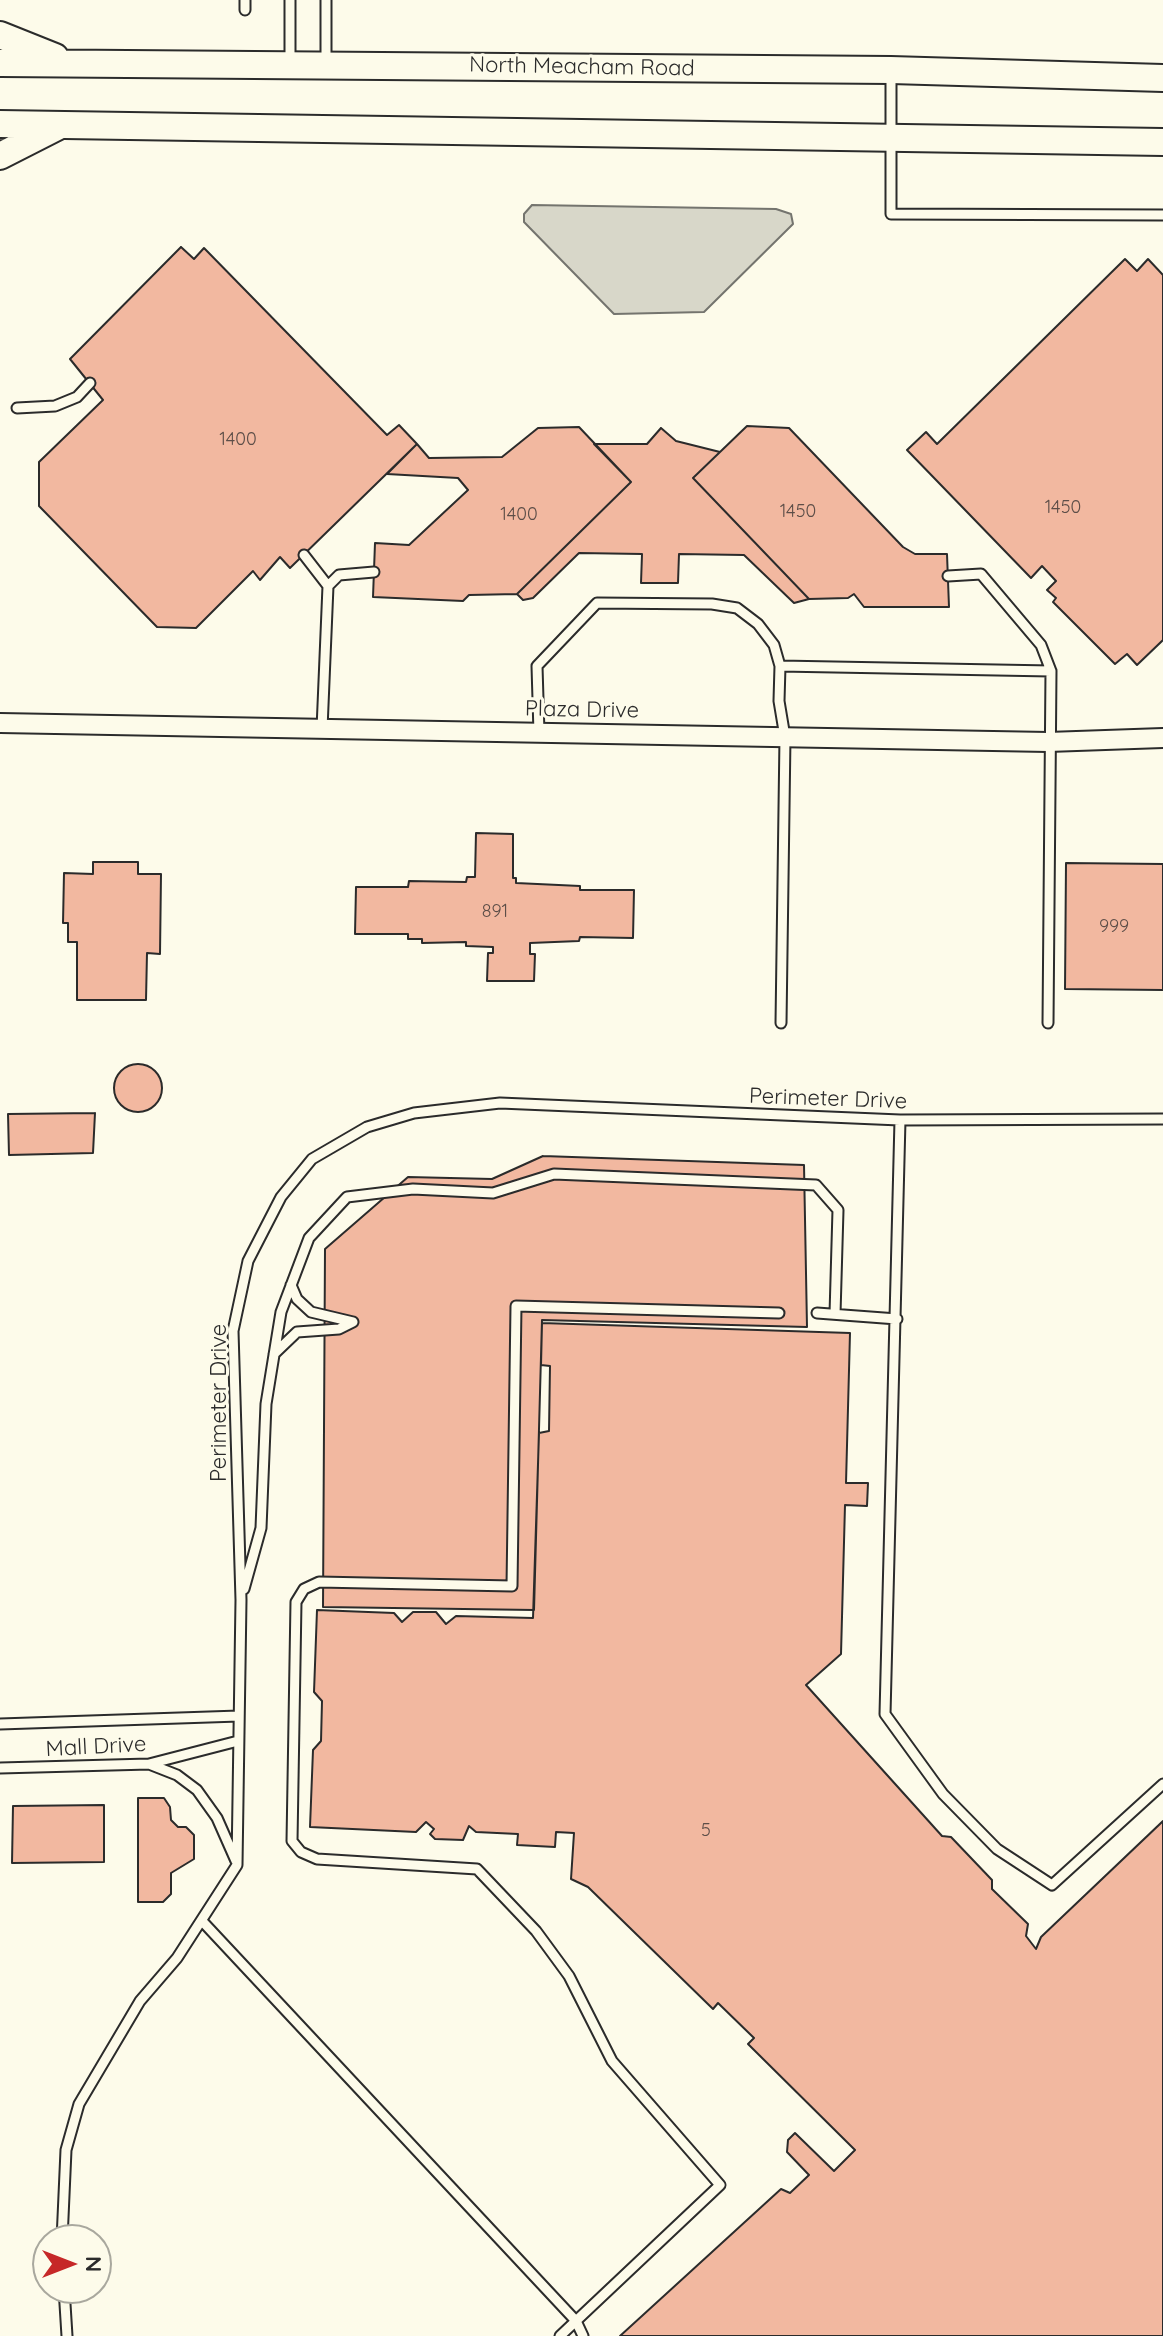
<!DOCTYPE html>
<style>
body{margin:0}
#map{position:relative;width:1163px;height:2336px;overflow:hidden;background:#fdfbea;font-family:Quicksand,sans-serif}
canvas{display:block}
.north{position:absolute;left:32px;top:2224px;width:80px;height:80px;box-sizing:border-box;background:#fdfbea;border:2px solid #a9a89e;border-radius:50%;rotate:90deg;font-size:22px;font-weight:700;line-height:32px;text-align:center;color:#2b2b2b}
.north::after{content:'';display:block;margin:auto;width:28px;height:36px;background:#c62828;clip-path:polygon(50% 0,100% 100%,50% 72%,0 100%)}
</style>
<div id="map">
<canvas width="1163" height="2336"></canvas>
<div class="north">N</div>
</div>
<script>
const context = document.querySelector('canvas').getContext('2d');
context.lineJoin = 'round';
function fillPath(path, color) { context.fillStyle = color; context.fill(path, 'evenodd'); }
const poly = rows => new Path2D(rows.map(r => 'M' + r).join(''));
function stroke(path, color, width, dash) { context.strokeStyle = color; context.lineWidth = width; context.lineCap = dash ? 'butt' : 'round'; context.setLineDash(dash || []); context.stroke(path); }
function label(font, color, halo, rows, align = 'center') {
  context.font = font + ' Quicksand,sans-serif'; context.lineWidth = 6; context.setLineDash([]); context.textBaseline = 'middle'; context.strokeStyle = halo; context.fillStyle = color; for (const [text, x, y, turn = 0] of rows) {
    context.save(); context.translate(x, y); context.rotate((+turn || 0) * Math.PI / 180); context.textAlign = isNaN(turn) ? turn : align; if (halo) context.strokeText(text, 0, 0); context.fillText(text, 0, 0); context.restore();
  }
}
const water = poly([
 [532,205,776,209,791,214,793,224,704,312,614,314,524,222,524,214,532,205]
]);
fillPath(water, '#d8d7c9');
stroke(water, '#74746e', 2);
const building = poly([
 [181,247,194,259,204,248,387,435,399,425,417,444,290,568,280,557,260,580,253,571,196,628,157,627,39,506,39,462,103,400,70,359,181,247],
 [1125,259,1137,271,1148,259,1163,275,1163,640,1137,665,1127,654,1115,664,1053,602,1056,598,1047,590,1056,581,1042,566,1031,578,907,450,926,432,937,444,1125,259],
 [747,426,789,428,903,547,915,554,947,554,949,607,864,607,854,594,848,598,809,599,693,478,747,426],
 [579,427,631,482,517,594,469,595,463,601,373,597,375,543,409,545,468,490,458,478,387,474,417,444,429,458,502,457,538,428,579,427],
 [661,428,676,441,720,452,693,478,809,599,794,603,744,555,679,554,678,583,641,583,642,554,579,553,533,598,523,600,517,594,631,482,594,444,647,444,661,428],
 [476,833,513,834,513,878,516,878,516,883,580,886,580,890,634,890,633,938,580,937,579,941,530,943,530,954,535,954,534,981,487,981,488,953,493,953,493,947,466,946,466,942,422,943,422,939,408,939,408,934,355,934,356,887,408,887,409,881,466,882,467,877,475,877,476,833],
 [93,862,138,862,138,874,161,874,160,954,147,953,146,1000,77,1000,77,942,68,942,68,923,63,923,64,873,93,874,93,862],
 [1066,863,1163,864,1163,990,1065,989,1066,863],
 '114 1088a24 24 0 1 1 48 0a24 24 0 1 1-48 0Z',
 [95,1113,93,1153,9,1155,8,1114,95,1113],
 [543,1156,804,1165,807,1327,542,1320,534,1610,323,1607,325,1249,408,1177,492,1179,543,1156],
 [542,1323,850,1333,846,1483,868,1483,867,1506,845,1505,841,1654,806,1685,942,1836,951,1837,992,1880,992,1889,1028,1924,1026,1936,1036,1949,1041,1937,1163,1821,1163,2336,620,2336,781,2189,790,2193,809,2175,787,2152,788,2140,795,2133,834,2171,855,2150,748,2044,754,2038,718,2003,713,2009,588,1887,571,1879,574,1833,556,1832,555,1847,517,1845,518,1834,476,1832,469,1826,463,1840,435,1839,430,1834,434,1829,426,1822,416,1832,310,1827,313,1750,321,1741,322,1701,314,1692,317,1610,394,1613,402,1622,413,1612,436,1612,446,1624,456,1616,533,1618,539,1433,549,1431,550,1366,541,1365,542,1323],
 [138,1798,164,1798,170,1807,171,1820,178,1827,186,1827,194,1835,194,1859,171,1873,171,1894,163,1902,138,1902,138,1798],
 [104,1805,104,1862,12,1863,13,1806,104,1805]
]);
fillPath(building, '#f2b8a0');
stroke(building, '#2b2b2b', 2);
const service = poly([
 [245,10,245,0],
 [290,64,290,0],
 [326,64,326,0],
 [891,73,891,214,1163,215],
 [17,408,55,406,77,397,90,383],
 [304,555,328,586],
 [948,576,981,574,1041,645,1051,671],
 [780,666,1051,671,1048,1023],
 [322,729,328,586,339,575,374,572],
 [539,733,537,666,597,603,712,604,737,608,758,624,774,645,780,666,779,701,785,737,781,1023],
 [900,1120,885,1714,943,1794,997,1849,1052,1885,1163,1784],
 [291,1285,297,1299,311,1312,353,1322],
 [817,1313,897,1319],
 [274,1354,297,1332,339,1329,353,1322],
 [244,1589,261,1528,266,1404,281,1312,309,1238,347,1197,413,1189,493,1193,554,1174,816,1185,838,1210,835,1314],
 [0,1724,239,1716],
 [149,1764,177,1775,197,1790,217,1818,236,1861],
 [0,1768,149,1764,238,1741],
 [203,1922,576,2321,583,2336],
 [62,2240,66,2150,79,2104,140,2001,177,1958,237,1865,241,1600,233,1331,248,1261,281,1197,312,1159,367,1127,414,1113,500,1103,900,1120,1163,1119],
 [64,2288,67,2336],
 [560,2336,720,2185,612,2061,569,1976,536,1931,477,1869,317,1859,301,1852,292,1841,296,1602,304,1589,319,1582,512,1586,516,1306,779,1313]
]);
const minor = poly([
 [0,723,1048,742,1163,738]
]);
const secondary = poly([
 [0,35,55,57],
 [0,63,891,70,1163,78],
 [0,124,1163,142],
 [0,156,57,127]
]);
stroke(service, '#2b2b2b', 13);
stroke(minor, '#2b2b2b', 22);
stroke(secondary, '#2b2b2b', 30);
stroke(service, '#fdfbea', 9);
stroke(minor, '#fdfbea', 18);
stroke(secondary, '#fdfbea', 26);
label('18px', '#5d4e48', null, [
 ["1400",238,440],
 ["1450",1063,508],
 ["1450",798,512],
 ["1400",519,515],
 ["891",495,912],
 ["999",1114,927],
 ["5",706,1831]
]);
label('22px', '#2b2b2b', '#fdfbea', [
 ["North Meacham Road",582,67,1],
 ["Plaza Drive",582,710,1],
 ["Perimeter Drive",828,1099,2],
 ["Perimeter Drive",219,1403,-90],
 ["Mall Drive",96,1747,-3]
]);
</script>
